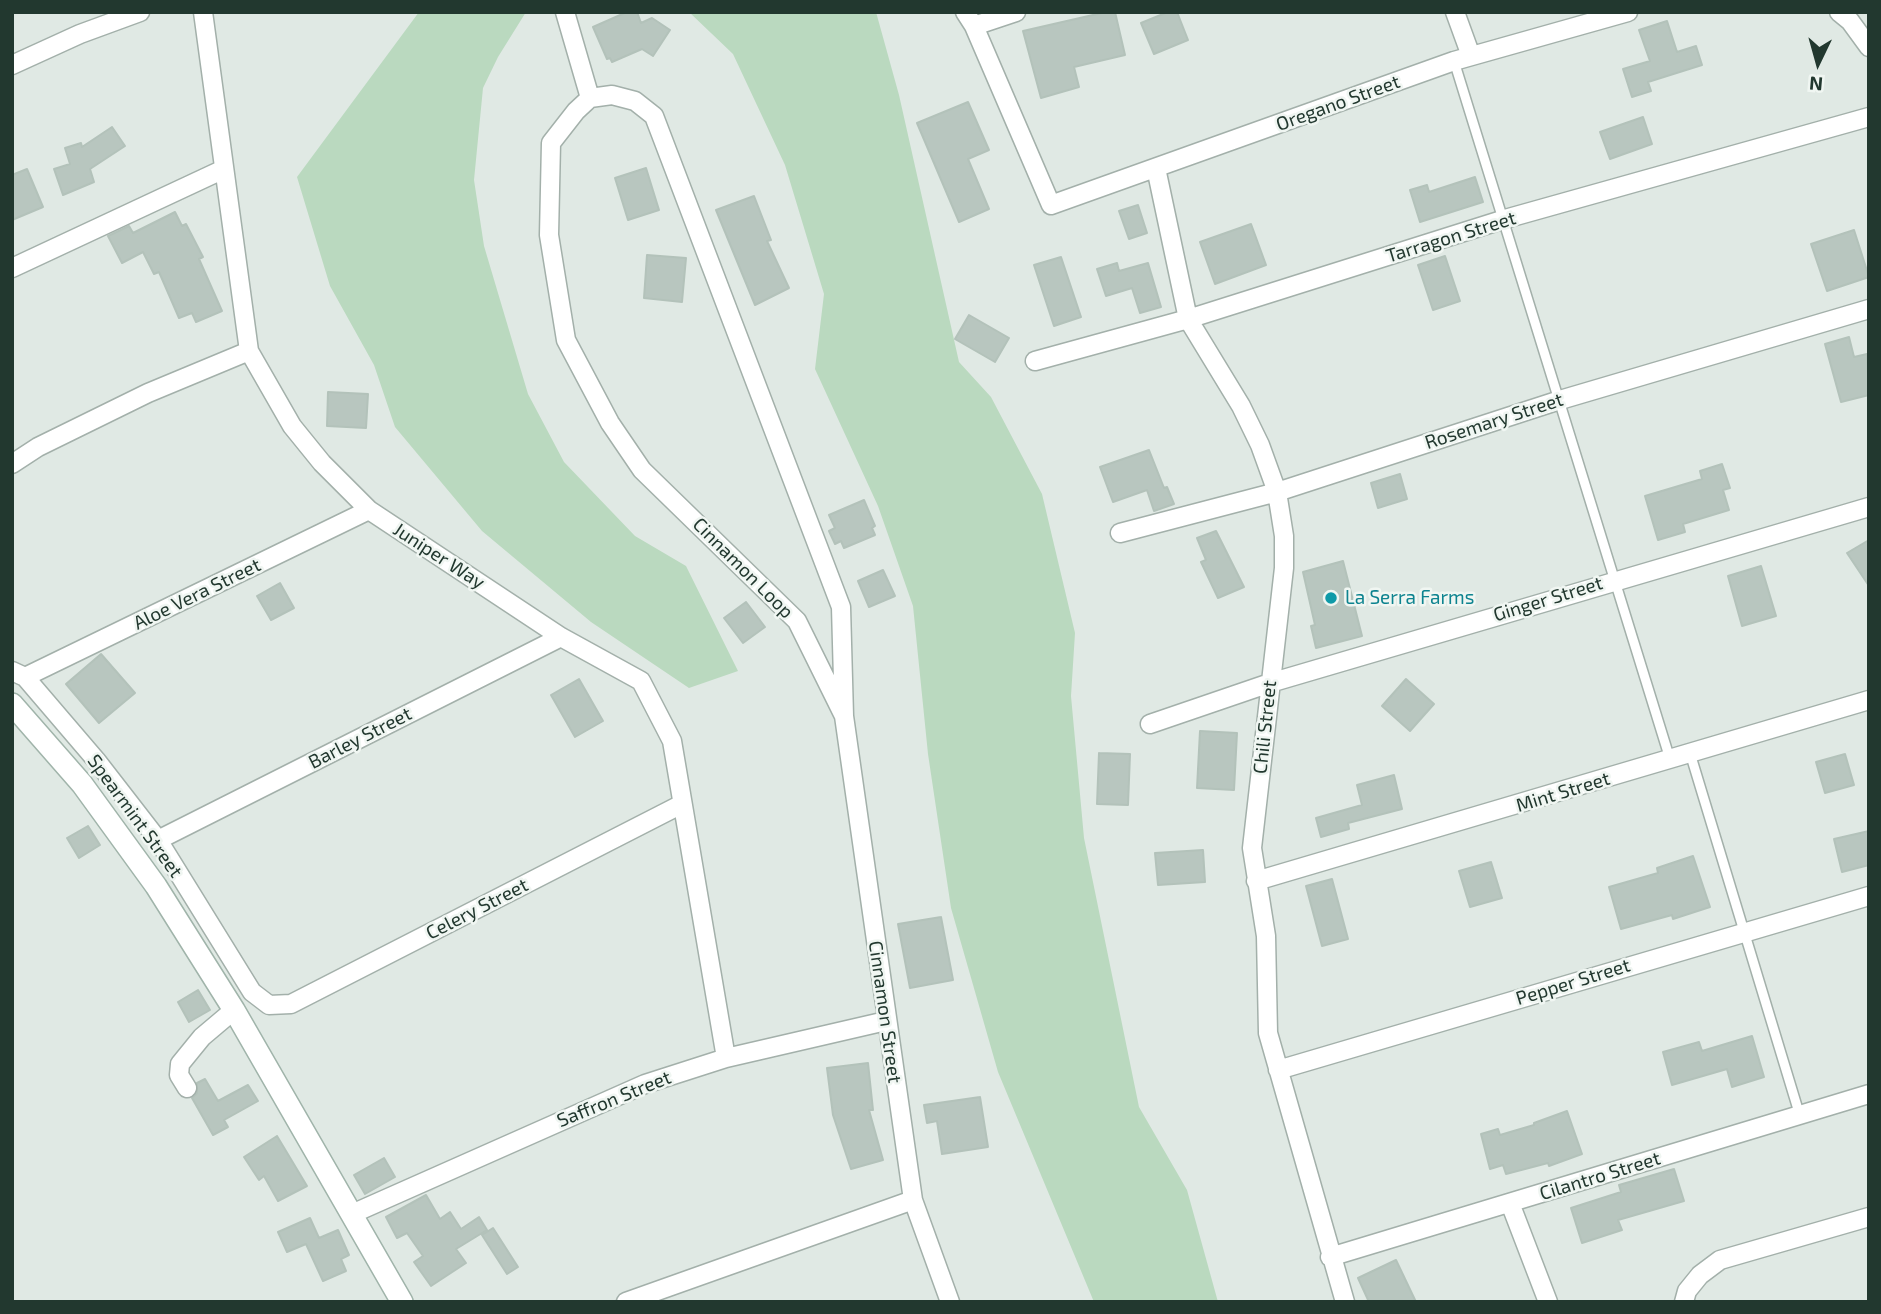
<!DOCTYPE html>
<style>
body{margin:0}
#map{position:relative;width:1881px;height:1314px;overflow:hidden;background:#e0e9e4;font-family:"Exo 2",sans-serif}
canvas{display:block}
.frame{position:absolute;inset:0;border:14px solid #22382f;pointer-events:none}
.north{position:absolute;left:1783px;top:28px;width:70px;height:70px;-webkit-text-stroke:5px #f0f6f2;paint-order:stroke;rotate:185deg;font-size:19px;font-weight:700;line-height:28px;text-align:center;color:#22382f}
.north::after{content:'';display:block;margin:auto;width:24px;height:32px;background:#22382f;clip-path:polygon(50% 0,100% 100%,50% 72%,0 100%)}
</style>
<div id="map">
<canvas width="1881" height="1314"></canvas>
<div class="frame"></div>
<div class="north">N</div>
</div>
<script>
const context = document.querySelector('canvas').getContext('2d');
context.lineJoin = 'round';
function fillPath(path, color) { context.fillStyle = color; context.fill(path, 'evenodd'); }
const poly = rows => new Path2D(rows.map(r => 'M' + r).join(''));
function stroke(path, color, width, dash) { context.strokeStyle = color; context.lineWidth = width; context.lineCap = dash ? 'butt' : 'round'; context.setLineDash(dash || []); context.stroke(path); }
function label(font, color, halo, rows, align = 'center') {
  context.font = font + ' "Exo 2",sans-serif'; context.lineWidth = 5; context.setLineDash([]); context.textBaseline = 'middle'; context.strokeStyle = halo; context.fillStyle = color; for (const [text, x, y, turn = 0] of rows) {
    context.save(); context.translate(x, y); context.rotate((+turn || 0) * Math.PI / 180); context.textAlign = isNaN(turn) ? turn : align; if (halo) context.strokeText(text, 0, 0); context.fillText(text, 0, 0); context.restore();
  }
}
fillPath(poly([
 [419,12,526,12,498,57,483,88,474,180,484,246,528,394,564,462,635,536,686,566,738,671,689,688,591,622,482,531,395,427,374,365,330,286,297,177],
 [689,12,876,12,899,95,959,362,991,397,1042,494,1075,633,1071,696,1084,838,1139,1107,1187,1190,1218,1302,1094,1302,998,1072,951,908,928,754,913,606,878,506,815,369,824,294,785,165,733,54]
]), '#bad9bf');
const building = poly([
 [627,12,637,12,641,23,652,18,670,30,653,56,642,49,612,62,610,58,607,59,593,27,627,12],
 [1106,12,1115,12,1125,55,1074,67,1079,87,1041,98,1023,31,1106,12],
 [1168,12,1177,12,1188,40,1154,54,1141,23,1168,12],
 [1667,21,1677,52,1696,46,1702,65,1648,82,1651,91,1632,97,1623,69,1650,61,1639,30,1667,21],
 [968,102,989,150,968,159,989,209,959,222,917,123,968,102],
 [1643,117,1652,144,1610,159,1600,132,1643,117],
 [112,127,125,146,90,169,94,182,63,195,54,169,70,164,65,148,81,143,82,147,112,127],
 [646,168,659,210,628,220,615,178,646,168],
 [27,169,43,207,12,220,12,175,27,169],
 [1475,177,1483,202,1420,222,1410,190,1427,185,1429,192,1475,177],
 [754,196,771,240,767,241,789,288,755,305,716,210,754,196],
 [1138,205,1147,233,1129,239,1119,211,1138,205],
 [175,212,182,226,186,224,203,257,199,259,222,311,196,322,192,313,179,318,159,272,154,274,143,252,122,263,108,236,129,226,133,233,175,212],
 [1251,224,1266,265,1215,284,1200,242,1251,224],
 [1854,230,1869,277,1827,291,1811,244,1854,230],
 [647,255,686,258,682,302,644,298,647,255],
 [1445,256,1460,301,1433,310,1418,265,1445,256],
 [1061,257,1081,317,1054,326,1034,265,1061,257],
 [1117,263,1119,271,1148,263,1161,307,1140,313,1132,288,1106,296,1097,269,1117,263],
 [969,315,1009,338,995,362,955,339,969,315],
 [1849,337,1854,357,1867,354,1869,395,1841,402,1825,344,1849,337],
 [328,392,368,394,366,428,327,426,328,392],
 [1149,450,1164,488,1167,487,1174,504,1154,511,1147,490,1113,502,1100,467,1149,450],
 [1722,464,1730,488,1723,490,1729,510,1683,524,1685,532,1658,540,1645,496,1702,479,1700,471,1722,464],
 [1400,474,1407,499,1378,508,1371,483,1400,474],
 [864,500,875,526,872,528,875,535,844,548,841,541,835,544,829,531,835,528,829,515,864,500],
 [1216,531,1244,587,1218,598,1201,562,1206,560,1197,538,1216,531],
 [1869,540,1869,586,1847,553,1869,540],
 [1343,561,1362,636,1316,648,1311,626,1315,625,1303,572,1343,561],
 [1761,566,1776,616,1742,626,1728,576,1761,566],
 [883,570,895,596,869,607,858,581,883,570],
 [280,583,294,608,271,620,257,596,280,583],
 [746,602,765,627,743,643,724,618,746,602],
 [101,654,135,693,99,723,66,684,101,654],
 [579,679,603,721,575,737,551,695,579,679],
 [1406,679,1434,704,1410,731,1382,706,1406,679],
 [1200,731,1237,733,1234,790,1197,788,1200,731],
 [1099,753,1130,754,1128,805,1097,804,1099,753],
 [1845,754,1854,785,1825,793,1816,762,1845,754],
 [1394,775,1402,809,1348,823,1349,829,1321,837,1316,818,1362,805,1357,785,1394,775],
 [88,826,100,845,79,858,67,838,88,826],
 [1869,831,1869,865,1842,872,1834,839,1869,831],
 [1203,850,1205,882,1158,885,1155,853,1203,850],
 [1693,856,1710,907,1673,919,1672,915,1621,929,1609,887,1658,873,1657,868,1693,856],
 [1491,862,1502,898,1470,907,1459,871,1491,862],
 [1332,879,1348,939,1322,946,1306,886,1332,879],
 [941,917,953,980,910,988,898,924,941,917],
 [198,990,210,1010,189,1022,178,1002,198,990],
 [1752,1036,1764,1077,1732,1087,1727,1069,1672,1085,1663,1052,1699,1042,1702,1051,1752,1036],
 [868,1063,873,1110,869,1110,883,1160,851,1169,833,1115,827,1068,868,1063],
 [205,1079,218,1101,248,1085,258,1101,224,1120,228,1127,213,1135,192,1098,197,1093,197,1083,205,1079],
 [980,1097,988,1147,942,1154,937,1121,927,1123,924,1105,980,1097],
 [1567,1111,1582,1154,1549,1166,1548,1163,1506,1174,1503,1165,1490,1169,1481,1134,1498,1129,1500,1135,1534,1125,1534,1123,1567,1111],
 [277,1136,307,1186,278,1201,264,1176,259,1180,244,1157,277,1136],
 [384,1158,395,1177,365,1194,354,1175,384,1158],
 [1674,1169,1684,1201,1618,1220,1622,1230,1582,1243,1571,1208,1621,1192,1619,1185,1674,1169],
 [426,1195,440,1219,450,1212,461,1229,479,1217,487,1230,456,1249,466,1263,431,1286,414,1262,423,1256,407,1233,397,1238,386,1217,426,1195],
 [310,1218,319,1238,338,1230,349,1255,341,1259,346,1271,323,1281,306,1244,287,1252,278,1232,310,1218],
 [493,1228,518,1267,507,1274,482,1235,493,1228],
 [1396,1260,1416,1302,1369,1302,1358,1278,1396,1260]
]);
fillPath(building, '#b8c6bf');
stroke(building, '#b3c2ba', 2);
const lane = poly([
 [1454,61,1670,759],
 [1690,753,1800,1116]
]);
const street = poly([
 [203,12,249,351,292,426,322,463,369,510,561,637,641,681,672,741,726,1058],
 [565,12,590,98],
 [965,12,974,26,1051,205,1454,61,1628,12],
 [1455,12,1471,56],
 [1839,12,1850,21,1869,47],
 [974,26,1016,12],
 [12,65,80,34,140,12],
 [1156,168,1188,319,1241,406,1260,445,1277,492,1284,536,1284,568,1252,848,1266,936,1268,1033,1345,1302],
 [12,268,224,169],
 [1035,361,1188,319,1505,219,1869,117],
 [12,464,38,447,148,393,249,351],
 [1120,533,1277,492,1560,400,1869,309],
 [12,671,25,677,96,760,158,840,252,992,269,1005,291,1004,682,804],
 [25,677,369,510],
 [844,716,797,621,642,470,610,423,566,340,549,235,551,143,576,111,590,98,612,95,635,101,654,116,841,607,844,716,913,1200,950,1302],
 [1150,724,1270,683,1869,507],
 [158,840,561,637],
 [1256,881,1869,700],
 [1278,1070,1869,896],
 [187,1088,179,1075,180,1064,202,1037,234,1010],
 [1510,1203,1548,1302],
 [354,1213,645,1084,726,1058,886,1021],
 [1330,1257,1869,1094],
 [626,1302,913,1200],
 [1684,1302,1687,1291,1700,1275,1720,1260,1869,1217]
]);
const secondary = poly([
 [12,704,82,784,156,886,234,1010,402,1302]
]);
stroke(lane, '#a3b0aa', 12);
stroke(street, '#a3b0aa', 21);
stroke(secondary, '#a0b4aa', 24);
stroke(lane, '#fff', 9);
stroke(street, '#fff', 18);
stroke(secondary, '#fff', 21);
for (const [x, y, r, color] of [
 [1331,598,7,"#0f9aa8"]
]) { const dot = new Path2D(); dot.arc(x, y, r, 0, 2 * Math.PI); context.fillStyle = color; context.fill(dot); stroke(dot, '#f0f6f2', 2.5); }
label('19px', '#22382f', '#f0f6f2', [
 ["Oregano Street",1338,103,-20],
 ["Tarragon Street",1451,237,-17],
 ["Rosemary Street",1494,421,-18],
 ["Juniper Way",439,556,33],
 ["Cinnamon Loop",743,568,45],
 ["Aloe Vera Street",197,594,-26],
 ["Ginger Street",1548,599,-17],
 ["Chili Street",1265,727,-84],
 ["Barley Street",360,738,-27],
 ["Mint Street",1563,792,-17],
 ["Spearmint Street",135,816,54],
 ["Celery Street",477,909,-27],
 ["Pepper Street",1573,982,-17],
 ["Cinnamon Street",885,1012,82],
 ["Saffron Street",614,1099,-22],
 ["Cilantro Street",1600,1176,-17]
]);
label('19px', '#0d838f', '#f0f6f2', [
 ["La Serra Farms",1345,598]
], 'left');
</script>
